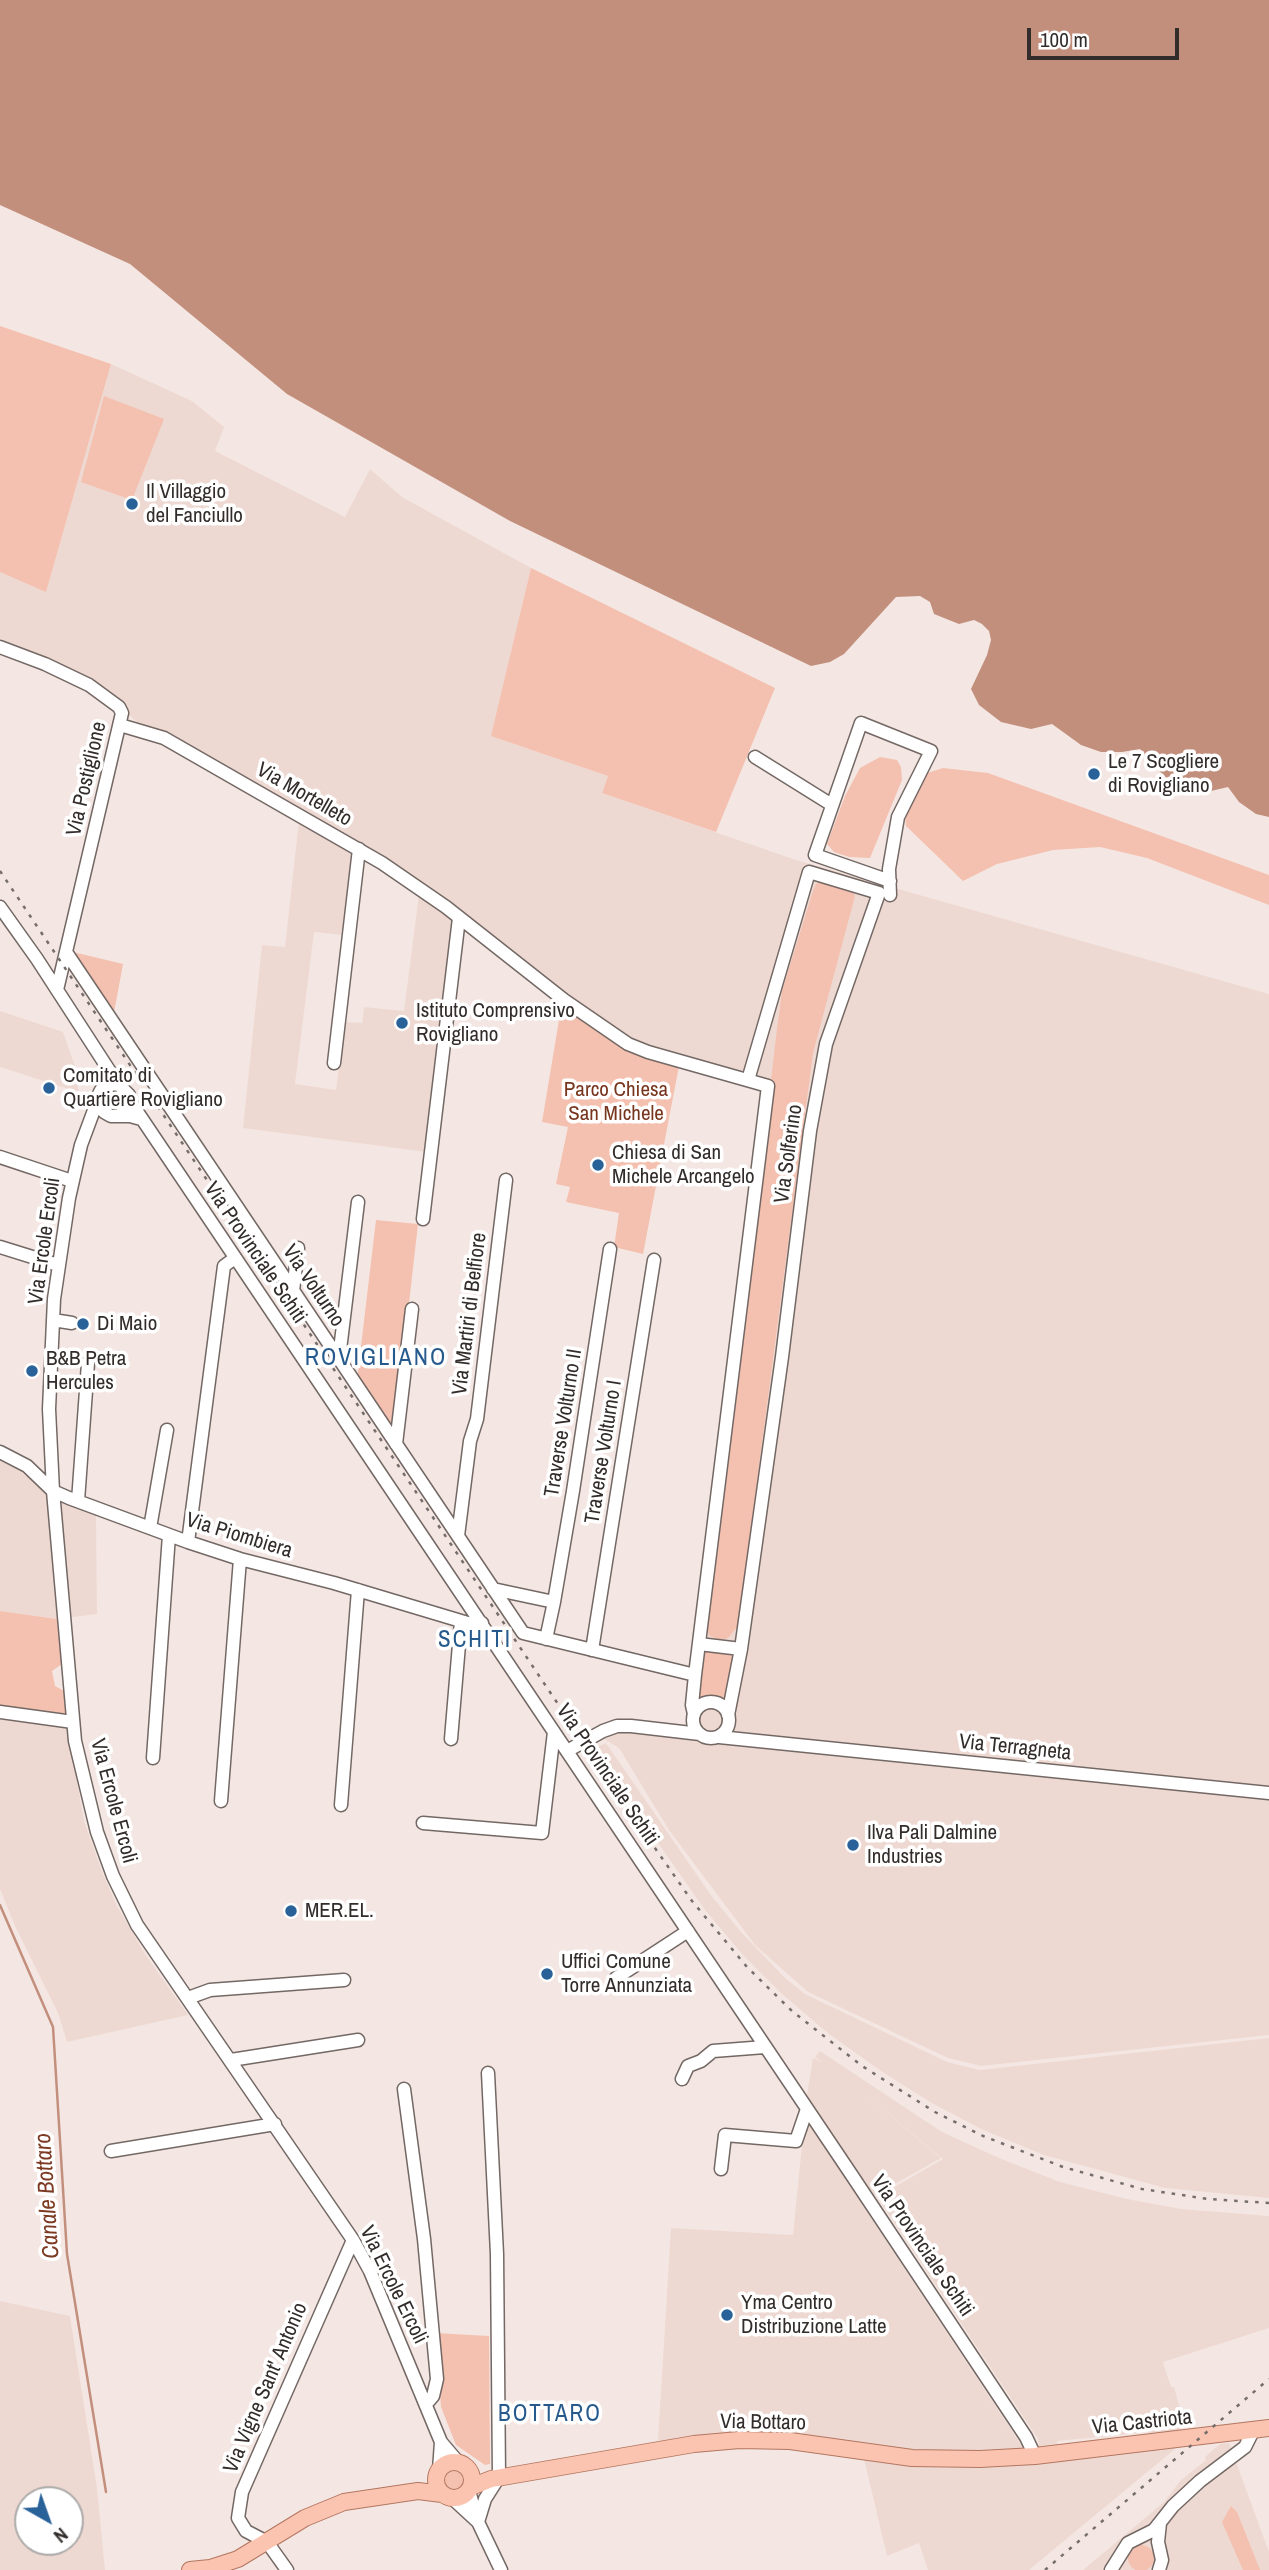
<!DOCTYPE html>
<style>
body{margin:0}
#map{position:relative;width:1269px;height:2570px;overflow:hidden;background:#f4e7e3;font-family:"Archivo Narrow",sans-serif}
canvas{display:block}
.north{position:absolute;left:14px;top:2486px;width:70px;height:70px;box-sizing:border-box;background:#fff;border:2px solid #adabaa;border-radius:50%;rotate:140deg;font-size:19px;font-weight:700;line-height:28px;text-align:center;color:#322d2b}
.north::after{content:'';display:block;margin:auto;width:24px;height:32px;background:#296199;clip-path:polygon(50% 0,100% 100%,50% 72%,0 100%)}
.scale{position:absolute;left:1027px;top:28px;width:152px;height:32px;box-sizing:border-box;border:4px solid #322d2b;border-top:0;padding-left:9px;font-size:21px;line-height:24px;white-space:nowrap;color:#322d2b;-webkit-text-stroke:5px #fff;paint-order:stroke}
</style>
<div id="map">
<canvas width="1269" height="2570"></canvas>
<div class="north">N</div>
<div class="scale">100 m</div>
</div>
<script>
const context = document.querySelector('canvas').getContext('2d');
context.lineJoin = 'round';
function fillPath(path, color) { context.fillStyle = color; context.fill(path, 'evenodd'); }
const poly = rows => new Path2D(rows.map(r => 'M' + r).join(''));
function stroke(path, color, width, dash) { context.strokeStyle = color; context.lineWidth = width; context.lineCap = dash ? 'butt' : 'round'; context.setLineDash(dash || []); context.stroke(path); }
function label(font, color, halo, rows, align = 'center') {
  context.font = font + ' "Archivo Narrow",sans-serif'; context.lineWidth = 7; context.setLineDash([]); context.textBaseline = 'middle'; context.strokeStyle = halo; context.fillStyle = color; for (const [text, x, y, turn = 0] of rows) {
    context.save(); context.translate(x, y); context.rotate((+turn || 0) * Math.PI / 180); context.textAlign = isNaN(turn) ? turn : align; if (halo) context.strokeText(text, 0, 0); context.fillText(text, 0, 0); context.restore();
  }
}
fillPath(poly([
 [111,364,192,401,224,427,215,451,345,517,370,469,402,497,531,568,492,736,608,776,602,793,796,860,1269,994,1269,2035,981,2066,948,2058,808,1992,755,1945,669,1830,619,1748,601,1737,632,1730,693,1736,773,1087,769,1082,641,1043,622,1033,574,1000,458,912,377,854,354,851,343,935,314,932,295,1084,336,1090,344,1022,362,1023,364,1007,404,1011,419,894,455,921,427,1152,243,1128,262,945,285,947,300,811,143,727,95,686,56,665,0,644,0,572,46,591],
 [0,1011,63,1032,78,1075,78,1092,0,1067],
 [0,1458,13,1465,27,1477,63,1500,96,1515,97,1614,57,1619,0,1611],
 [0,1715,62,1725,68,1730,84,1821,102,1872,117,1906,145,1954,188,2015,67,2042,58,2013,15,1926,0,1889],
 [606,1743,710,1894,741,1932,786,1979,805,1994,947,2062,980,2070,1269,2038,1269,2198,1165,2188,1044,2155,981,2129,930,2102,881,2071,829,2034,782,1994,743,1955,705,1910,592,1749],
 [820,2051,942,2132,999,2158,1060,2182,1127,2199,1181,2209,1269,2216,1269,2328,1163,2362,1171,2387,1174,2387,1180,2409,1181,2444,1029,2570,928,2570,919,2543,887,2556,864,2459,775,2447,703,2452,658,2440,671,2228,793,2235,807,2094,813,2058,822,2062,815,2057],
 [854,2085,943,2159,877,2197,1038,2439,1039,2446,1057,2444,1057,2441,1139,2433,1139,2424,1147,2423,1150,2437,1025,2451,861,2203,941,2158],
 [0,2301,70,2316,97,2488,105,2570,0,2570],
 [28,2500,70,2500,70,2542,28,2542],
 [1229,2443,1269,2552,1269,2570,1083,2570,1164,2502,1181,2480,1206,2460,1205,2457,1220,2444]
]), '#eed9d2');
fillPath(poly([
 [0,326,111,364,46,592,0,572],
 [104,396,164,419,132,500,81,482],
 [531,568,775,688,716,832,602,793,608,776,491,736],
 [880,757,897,760,901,767,902,780,870,858,849,857,834,852,827,844,845,796,860,768],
 [943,768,988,773,1269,875,1269,905,1147,858,1100,847,1053,850,997,864,963,881,906,826,905,815,921,780,927,773],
 [823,881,853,891,855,896,813,1053,738,1626,728,1638,720,1640,710,1636,706,1631,773,1089,771,1080,776,1037,782,991,813,891,816,884],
 [73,952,123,964,113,1018],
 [562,1002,679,1066,643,1254,614,1247,619,1213,566,1202,570,1187,556,1184,568,1127,542,1122],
 [376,1220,418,1224,394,1436,357,1380],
 [0,1611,57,1619,62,1664,52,1671,55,1686,66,1692,67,1715,63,1717,0,1708],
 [699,1644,741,1649,726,1710,711,1702,701,1705,694,1714],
 [436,2333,489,2336,490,2464,485,2465,456,2445,441,2407],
 '444 2481a10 10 0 1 1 20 0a10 10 0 1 1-20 0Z',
 [1231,2506,1237,2512,1260,2570,1243,2570,1222,2522],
 '1128 2558a13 13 0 1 1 26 0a13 13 0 1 1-26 0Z'
]), '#f4c0af');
fillPath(poly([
 [0,0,1269,0,1269,817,1256,814,1239,802,1228,787,1211,791,1188,789,1172,783,1153,765,1140,749,1122,752,1101,752,1081,745,1052,724,1031,729,1001,722,979,705,971,689,987,655,991,640,989,631,982,624,974,620,959,624,934,614,930,602,920,596,896,597,844,654,830,662,811,666,510,521,287,394,130,264,0,205]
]), '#c38f7d');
stroke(poly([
 [0,1905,53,2027,67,2254,106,2492]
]), '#c38f7d', 2.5);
const minor = poly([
 [0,647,45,664,89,685,119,707,122,713,57,990],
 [120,725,164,738,382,863,446,907,564,1000,628,1044,648,1052,768,1086,695,1675,692,1705,694,1714],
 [755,757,832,805],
 [890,881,815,855,861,723,931,751,898,817,889,869,890,895],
 [0,907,37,959,118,1084],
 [66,952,523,1633,695,1675],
 [334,1063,359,849],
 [130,1101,851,2174,1026,2437,1035,2456],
 [97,1102,81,1145,69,1198,54,1299,49,1409,53,1491,75,1741,97,1832,113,1876,137,1925,353,2240,370,2271,441,2442,458,2462],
 [120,1115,129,1105,129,1095,118,1084,107,1085,101,1090,97,1098,99,1106,104,1112,111,1116,130,1116,141,1119],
 [0,1157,72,1181],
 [423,1219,459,918],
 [0,1247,58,1265],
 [293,1291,298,1248],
 [53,1320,72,1323],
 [339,1358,358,1202],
 [396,1444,412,1309],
 [0,1452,27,1466,53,1491,69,1498,188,1542,240,1559,334,1583,471,1624,482,1623],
 [78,1501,88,1363],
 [150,1528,167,1430],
 [458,1536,470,1441,477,1419,506,1180],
 [188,1542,224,1266,235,1258],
 [493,1589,554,1602,573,1491,610,1249],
 [546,1639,554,1602],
 [699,1644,741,1649],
 [592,1650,654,1260],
 '693 1720a18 18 0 1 1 36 0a18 18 0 1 1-36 0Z',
 [0,1712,73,1722],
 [728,1715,741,1649,782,1357,810,1131,826,1044,879,893,809,872,748,1080],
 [719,1737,1269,1793],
 [451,1739,461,1621],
 [567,1751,603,1731,617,1726,631,1726,700,1734],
 [153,1758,169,1535],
 [221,1801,240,1559],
 [341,1805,358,1590],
 [423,1823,542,1833,554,1732],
 [616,1978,688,1931],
 [188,1998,210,1990,344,1980],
 [231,2060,358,2040],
 [682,2079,688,2066,701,2061,713,2051,765,2047],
 [404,2089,424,2239,437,2379,433,2396,426,2404],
 [111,2151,275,2124],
 [721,2169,725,2135,796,2141,807,2109],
 [439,2470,441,2442],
 [469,2491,478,2522,501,2570],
 [452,2498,478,2522],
 [478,2522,485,2499,499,2477,497,2254,488,2073],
 [287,2570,267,2542,246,2531,238,2518,242,2492,353,2240],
 [1111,2570,1128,2543,1154,2530,1173,2506,1200,2481,1245,2447,1253,2431],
 [1159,2570,1162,2560,1158,2542,1160,2523]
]);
const major = poly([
 '436 2480a18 18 0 1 1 36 0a18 18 0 1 1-36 0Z',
 [471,2487,491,2479,694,2444,739,2440,790,2441,912,2458,980,2459,1035,2456,1269,2428],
 [190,2570,210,2568,238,2559,305,2518,344,2502,418,2491,442,2494]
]);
stroke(minor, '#736864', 15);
stroke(major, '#b37660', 18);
stroke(minor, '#fff', 12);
stroke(major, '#fbc4b1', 16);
stroke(poly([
 [0,871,641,1828,692,1901,747,1967,792,2011,862,2066,935,2112,983,2136,1063,2167,1142,2189,1208,2199,1269,2203],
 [1045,2570,1269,2379]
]), '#766e6c', 2.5, [3.5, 7]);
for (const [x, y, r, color] of [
 [132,504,7,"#296199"],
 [1094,774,7,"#296199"],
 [402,1023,7,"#296199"],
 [49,1088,7,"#296199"],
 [598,1165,7,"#296199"],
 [83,1324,7,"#296199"],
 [32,1371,7,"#296199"],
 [853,1845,7,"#296199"],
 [291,1911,7,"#296199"],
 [547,1974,7,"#296199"],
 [727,2315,7,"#296199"]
]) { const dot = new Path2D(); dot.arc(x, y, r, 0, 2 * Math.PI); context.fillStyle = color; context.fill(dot); stroke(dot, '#fff', 2.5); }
label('21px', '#322d2b', '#fff', [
 ["Il Villaggio",146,492],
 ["del Fanciullo",146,516],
 ["Le 7 Scogliere",1108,762],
 ["di Rovigliano",1108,786],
 ["Istituto Comprensivo",416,1011],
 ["Rovigliano",416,1035],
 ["Comitato di",63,1076],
 ["Quartiere Rovigliano",63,1100],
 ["Chiesa di San",612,1153],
 ["Michele Arcangelo",612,1177],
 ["Di Maio",97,1324],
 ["B&B Petra",46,1359],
 ["Hercules",46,1383],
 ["Ilva Pali Dalmine",867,1833],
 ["Industries",867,1857],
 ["MER.EL.",305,1911],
 ["Uffici Comune",561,1962],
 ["Torre Annunziata",561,1986],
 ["Yma Centro",741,2303],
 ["Distribuzione Latte",741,2327]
], 'left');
label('21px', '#322d2b', '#fff', [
 ["Via Postiglione",87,779,-77],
 ["Via Mortelleto",304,795,30],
 ["Via Solferino",789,1154,-82],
 ["Via Ercole Ercoli",45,1241,-82],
 ["Via Provinciale Schiti",255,1253,56],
 ["Via Volturno",313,1286,56],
 ["Via Martiri di Belfiore",470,1314,-83],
 ["Traverse Volturno II",564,1423,-81],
 ["Traverse Volturno I",604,1452,-81],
 ["Via Piombiera",239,1536,17],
 ["Via Terragneta",1015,1748,6],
 ["Via Provinciale Schiti",607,1775,56],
 ["Via Ercole Ercoli",113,1801,75],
 ["Via Provinciale Schiti",922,2246,56],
 ["Via Ercole Ercoli",393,2285,64],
 ["Via Vigne Sant' Antonio",266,2388,-67],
 ["Via Bottaro",763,2423,1],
 ["Via Castriota",1142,2423,-6]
]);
label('21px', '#77351d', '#fff', [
 ["Parco Chiesa",616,1090],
 ["San Michele",616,1114]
]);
context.letterSpacing = '2px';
label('23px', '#26598c', '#fff', [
 ["SCHITI",475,1641],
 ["BOTTARO",550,2415]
]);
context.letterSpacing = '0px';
label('italic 23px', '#7c3a22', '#fff', [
 ["Canale Bottaro",48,2196,-94]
]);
context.letterSpacing = '2px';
label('24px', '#26598c', '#fff', [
 ["ROVIGLIANO",376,1359]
]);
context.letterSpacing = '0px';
</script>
